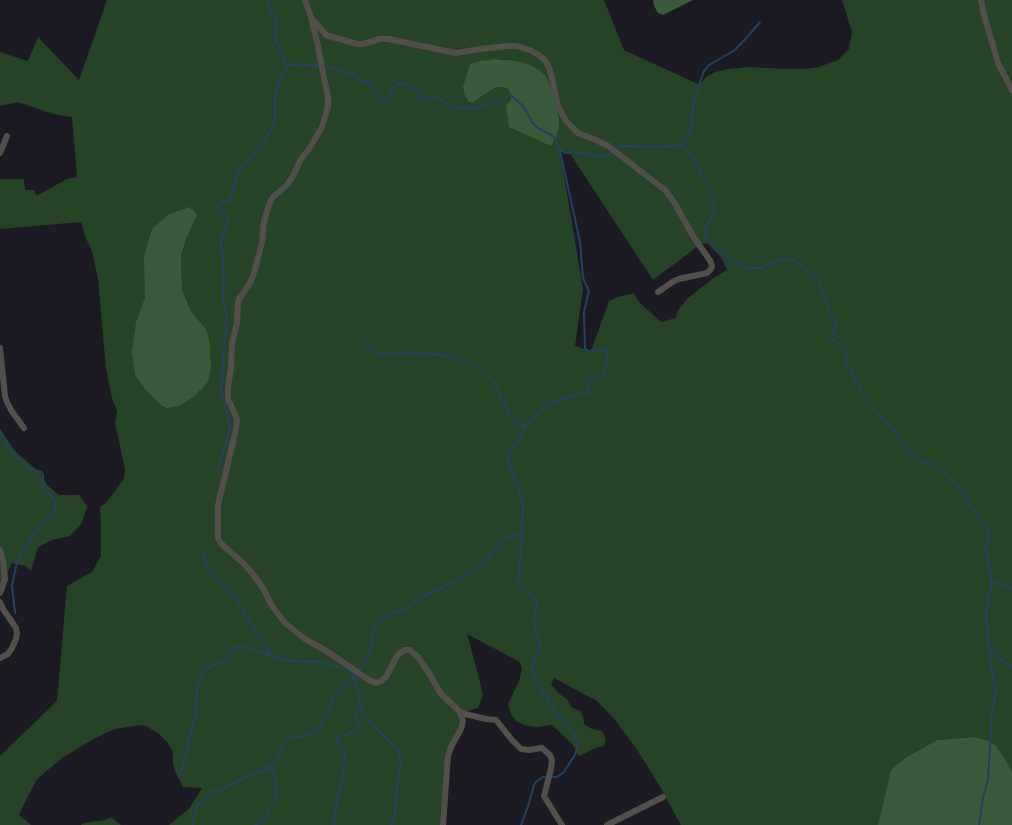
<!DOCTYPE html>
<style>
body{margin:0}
canvas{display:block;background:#1c1b24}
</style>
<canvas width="1012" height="825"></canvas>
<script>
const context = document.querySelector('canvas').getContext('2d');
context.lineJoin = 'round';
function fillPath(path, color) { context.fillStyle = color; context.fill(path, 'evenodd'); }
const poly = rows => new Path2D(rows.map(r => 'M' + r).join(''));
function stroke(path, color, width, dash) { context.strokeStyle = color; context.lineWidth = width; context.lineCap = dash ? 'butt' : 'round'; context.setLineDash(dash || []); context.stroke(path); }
fillPath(poly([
 [107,0,604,0,624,50,700,85,707,76,716,72,728,69,749,67,787,69,805,69,819,67,838,60,849,49,852,32,842,0,1012,0,1012,771,1004,757,996,746,987,740,974,737,937,740,905,758,894,767,878,825,681,825,659,785,638,751,615,720,597,701,554,678,551,685,561,695,567,699,571,707,580,711,583,716,584,724,592,729,602,731,606,739,604,746,595,748,579,756,573,745,552,725,536,727,524,725,516,721,511,714,508,704,519,681,522,669,520,662,467,634,479,678,483,695,478,708,470,710,466,713,450,747,442,825,169,825,189,809,202,788,183,787,175,771,173,764,173,752,168,743,159,734,148,727,143,725,133,726,115,729,95,738,62,758,37,779,23,806,19,815,31,825,0,825,0,756,57,701,67,586,92,572,101,556,101,526,100,507,106,503,124,479,125,469,115,423,117,411,112,398,106,368,98,279,92,251,85,236,81,222,0,229,0,179,24,179,25,190,34,190,36,195,40,194,67,179,77,177,72,117,53,114,18,102,0,106,0,52,28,61,38,37,79,80],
 [494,59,505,59,544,143,532,137,511,100,511,93,508,89,503,87,496,87,473,102,468,74,470,64,485,60],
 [560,151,569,152,653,280,701,244,707,243,721,257,727,270,715,277,688,298,678,310,676,318,661,322,638,301,634,293,618,297,609,301,591,351,575,346,583,289],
 [186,239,181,256,182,290,191,311,206,329,162,406,136,322,145,297],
 [0,429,15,451,40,473,47,485,59,495,79,495,87,506,82,523,70,536,52,540,38,547,31,571,26,566,12,563,0,587],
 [111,817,121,825,81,825,83,823,105,820]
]), '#264227');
fillPath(poly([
 [653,0,693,0,663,15,658,13,654,6],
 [494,59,517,61,530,65,539,70,546,76,554,96,559,119,559,128,557,135,551,146,509,127,506,105,511,100,511,94,508,89,503,87,496,87,473,102,469,102,465,96,463,87,470,64,480,61],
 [190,207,197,215,186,239,181,256,182,290,191,311,206,329,209,339,211,367,208,382,193,397,179,406,167,408,162,406,145,389,135,375,132,352,136,322,145,297,144,257,152,229,169,214],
 [974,737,987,740,996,746,1004,757,1012,771,1012,825,878,825,891,771,894,767,905,758,937,740]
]), '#3a5b3b');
stroke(poly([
 [268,0,271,11,276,19,275,41,278,44,280,51,284,56,283,61,289,65,301,64,306,65,319,65],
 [324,65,355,75,361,80,368,82,373,87,384,101,387,100,389,98,394,86,400,83,412,87,421,98,428,100,432,96,436,96,453,108,468,107,474,109,479,108,501,101,508,96,511,95,524,107,532,122,538,128,553,136,560,150,580,242,583,278,589,291,584,312,585,348,588,351,606,349,608,355,604,373,599,378,588,381,587,383,590,390,590,392,563,398,552,402,543,408,527,424,518,441,509,453,508,457,509,464,519,488,523,507,521,553,518,583,520,587,527,591,537,603,534,621,540,648,539,652,534,659,532,668,533,674,556,713,572,731,578,744,575,755,563,773,557,777,551,777],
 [682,145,688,135,691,125,694,100,704,71,709,65,735,50,749,35,760,22],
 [617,148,621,146,626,146,660,147,679,145,685,147,693,157,701,175,708,184,714,202,714,213,707,225,705,231,706,236,716,249,719,252,742,266,750,268,761,268,779,260,784,259,794,260,819,279,821,284,822,294,827,302,829,311,835,321,836,328,830,338,840,344,844,349,847,363,855,380,864,396,872,408,896,433,916,459,932,464,949,475,985,527,988,533,989,540,986,549,992,583,988,601,986,615,990,658,996,691,992,714,988,780,983,797,979,825],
 [560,150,566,153,583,153,596,156,606,156,613,152],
 [362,345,376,353,382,354,399,353,437,354,449,356,469,363,479,369,492,380,511,416,515,422,525,427],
 [0,431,12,453,28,468,41,472,43,475,43,487,52,497,55,503,55,509,53,513,35,532,30,543,20,555,17,562,12,585,15,613],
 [218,470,230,430,228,415,222,397,221,387,227,316,223,301,224,273,221,242,227,226,228,221,226,215,218,207,221,202,227,202,230,199,238,172,262,144,273,127,275,118,275,97,277,87,280,78,289,65],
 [202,553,207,567,218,581,234,596,271,655],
 [992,582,1012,589],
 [989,649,1005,663,1012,666],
 [355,677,361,705,364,714,372,724,398,750,401,762,397,789,395,813,391,825],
 [180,777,195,716,198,683,205,670,210,667,223,661,235,648,239,647,247,648,290,661,319,662,330,664,343,668,356,676],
 [193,825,194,816,197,805,206,799,211,792,220,790,251,775,266,770,276,762,282,746,288,738,305,736,313,733,320,728,332,700,339,690,356,676,369,655,372,646,373,635,375,628,381,620,392,613,403,610,420,598,464,577,480,566,501,542,510,536,521,533],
 [255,825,266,817,274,800,276,791,275,778,271,766],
 [334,825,336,805,342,782,345,755,337,740,339,736,347,735,358,728,360,723,354,715,361,705],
 [521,825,528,806,534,785,536,782,543,777,546,777]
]), '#264060', 2);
stroke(poly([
 [305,0,311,17,318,46,322,68,328,97,328,107,322,127,309,149,301,159,292,178,286,186,273,197,270,202,264,221,262,242,255,270,250,283,239,299,238,303,237,323,232,343,231,368,228,388,228,399,235,414,237,420,236,429,218,505,218,538,220,542,226,548,243,563,253,574,263,588,272,606,285,623,305,639,325,650,369,680,376,683,381,681,386,677,397,656,404,650,410,650,418,657,429,673,441,694,459,711,463,721,461,729,451,747,448,756,443,825],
 [981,0,984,15,998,63,1012,90],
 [313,20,326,35,357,44,363,44,380,39,388,39,456,53,480,49,508,46,517,46,532,51,540,56,545,60,550,70,558,106,566,121,578,133,596,140,608,146,665,190,674,202,693,236,711,262,712,267,710,270,707,273,679,279,674,281,658,292],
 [0,153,7,136],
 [0,348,5,396,7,402,11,410,24,428],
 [0,550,3,561,5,579,0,593],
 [0,602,3,609,16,628,17,633,16,639,12,648,8,654,0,658],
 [459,711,465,714,486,719,496,720,512,740,521,749,529,750,542,748,550,755,552,760,551,769,544,796,562,825],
 [607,825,663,797]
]), '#524f4b', 6);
</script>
